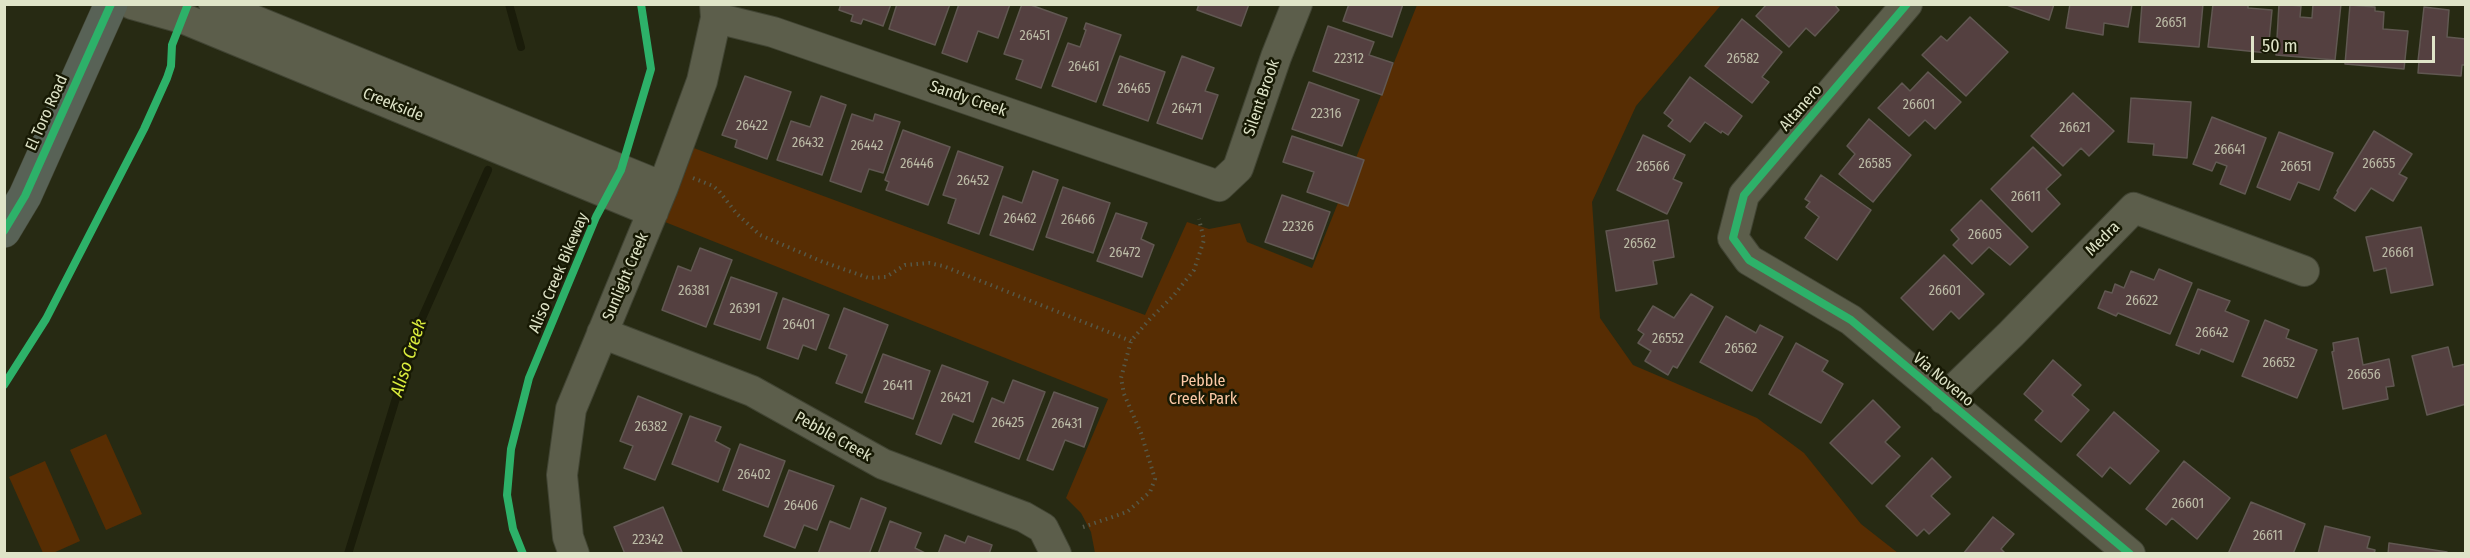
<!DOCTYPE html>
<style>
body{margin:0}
#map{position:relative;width:2470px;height:558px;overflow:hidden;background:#272a13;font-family:"Fira Sans Condensed",sans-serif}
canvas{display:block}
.frame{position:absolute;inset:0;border:6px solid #dfe4c8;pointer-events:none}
.scale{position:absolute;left:2251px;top:36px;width:184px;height:27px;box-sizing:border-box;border:3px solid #dfe4c8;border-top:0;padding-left:8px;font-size:18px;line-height:21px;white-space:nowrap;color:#dfe4c8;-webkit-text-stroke:4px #171904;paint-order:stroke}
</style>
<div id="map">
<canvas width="2470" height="558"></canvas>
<div class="frame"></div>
<div class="scale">50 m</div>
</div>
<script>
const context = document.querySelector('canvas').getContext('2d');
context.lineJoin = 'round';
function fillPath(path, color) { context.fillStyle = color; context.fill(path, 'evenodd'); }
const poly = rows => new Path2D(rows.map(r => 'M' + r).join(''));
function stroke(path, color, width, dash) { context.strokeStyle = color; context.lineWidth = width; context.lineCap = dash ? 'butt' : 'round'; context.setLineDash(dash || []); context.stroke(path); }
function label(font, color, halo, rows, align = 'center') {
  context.font = font + ' "Fira Sans Condensed",sans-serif'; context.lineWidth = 5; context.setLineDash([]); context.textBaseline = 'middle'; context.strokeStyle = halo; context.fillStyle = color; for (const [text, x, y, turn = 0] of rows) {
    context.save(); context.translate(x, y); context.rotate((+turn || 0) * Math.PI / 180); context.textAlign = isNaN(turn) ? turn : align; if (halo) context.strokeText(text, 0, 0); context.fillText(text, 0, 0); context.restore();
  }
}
fillPath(poly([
 [1417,5,1721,5,1636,106,1592,202,1600,318,1633,365,1757,418,1804,453,1861,524,1898,553,1095,553,1091,532,1081,513,1066,498,1108,399,660,220,691,147,1145,315,1187,222,1209,229,1240,223,1247,242,1312,268],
 [106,434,142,514,106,530,70,450],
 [45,461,80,541,53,553,43,553,9,477]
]), '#572d03');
stroke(poly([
 [509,4,521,47],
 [348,554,418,327,488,170]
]), '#1a1c0a', 8);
const building = poly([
 [841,4,891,4,883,26,863,19,861,24,851,21,853,15,839,10,841,4],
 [897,4,950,4,935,45,889,29,897,4],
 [959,4,1010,4,998,38,978,31,967,62,942,53,959,4],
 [1022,4,1028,4,1067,18,1041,88,1016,79,1023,60,1004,54,1022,4],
 [1199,4,1249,4,1241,26,1197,10,1199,4],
 [1349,4,1403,4,1392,37,1343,21,1349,4],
 [1767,4,1834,4,1839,10,1815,36,1806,28,1789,47,1756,16,1767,4],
 [2004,4,2054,4,2049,20,2004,4],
 [2070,4,2132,4,2128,27,2104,23,2103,35,2066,28,2070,4],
 [2142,4,2203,4,2199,47,2139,42,2142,4],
 [2213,4,2248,4,2248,8,2272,10,2268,53,2208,47,2213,4],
 [2279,4,2301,6,2300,17,2312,18,2313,4,2341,4,2335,60,2276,55,2279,4],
 [2350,5,2375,7,2375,11,2384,12,2383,29,2408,31,2404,69,2345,64,2350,5],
 [2424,7,2449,10,2447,37,2466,39,2466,65,2462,65,2461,76,2418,73,2419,61,2418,61,2424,7],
 [1970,17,2008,52,1966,96,1922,55,1941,36,1947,41,1970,17],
 [1742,19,1782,52,1762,77,1769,82,1752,103,1705,66,1742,19],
 [1086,23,1121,35,1096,102,1052,86,1068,43,1080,47,1086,30,1084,29,1086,23],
 [1328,26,1374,42,1369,55,1393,63,1382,95,1313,71,1328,26],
 [1120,56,1165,72,1148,121,1103,105,1120,56],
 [1182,56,1214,68,1205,91,1218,95,1202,139,1157,123,1182,56],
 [1928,72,1961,102,1935,129,1925,120,1909,136,1878,108,1902,83,1910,91,1928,72],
 [745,76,791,92,767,159,735,147,737,140,722,135,745,76],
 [1690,77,1742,116,1728,135,1722,131,1721,133,1705,122,1690,142,1668,126,1673,120,1664,113,1690,77],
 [1309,82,1359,100,1342,146,1292,129,1309,82],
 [2073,93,2114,131,2089,156,2081,148,2063,166,2031,136,2073,93],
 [821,96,846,105,822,175,777,160,791,121,810,127,821,96],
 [2131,98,2191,102,2187,158,2153,155,2154,144,2128,142,2131,98],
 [852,114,873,121,875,114,900,122,883,173,869,169,861,192,830,181,852,114],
 [2212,117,2266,138,2245,194,2220,184,2227,166,2216,162,2212,171,2193,164,2212,117],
 [1869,119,1911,155,1873,202,1839,174,1855,154,1847,146,1869,119],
 [903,130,950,147,928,205,886,190,889,182,885,180,903,130],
 [2374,131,2412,154,2399,174,2407,178,2393,201,2371,188,2355,211,2334,198,2338,192,2337,191,2374,131],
 [2279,132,2333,153,2319,190,2298,182,2290,200,2257,187,2279,132],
 [1643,135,1685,155,1673,179,1682,183,1667,214,1617,190,1643,135],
 [1292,136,1364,160,1348,206,1307,192,1314,172,1283,162,1292,136],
 [2033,147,2061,175,2046,189,2060,204,2032,232,1991,189,2033,147],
 [958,151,1003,167,979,234,948,223,956,199,943,195,958,151],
 [1033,171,1058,180,1033,250,990,235,1003,196,1022,203,1033,171],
 [1821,175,1871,210,1837,260,1805,238,1819,217,1806,207,1810,202,1805,199,1821,175],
 [1063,187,1110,203,1093,253,1046,237,1063,187],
 [1282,195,1330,212,1313,259,1265,242,1282,195],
 [1981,200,2028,247,2010,265,1989,247,1972,264,1953,245,1959,239,1951,230,1981,200],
 [1116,213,1147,223,1141,239,1154,245,1142,277,1097,261,1116,213],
 [1668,220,1674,257,1653,261,1657,284,1616,291,1606,231,1668,220],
 [2421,227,2433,285,2391,293,2386,268,2374,271,2366,237,2421,227],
 [700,248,732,260,706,327,662,310,678,266,691,271,700,248],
 [1944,255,1984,294,1959,319,1951,311,1933,330,1901,298,1944,255],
 [2159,269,2192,283,2170,334,2118,313,2116,316,2098,308,2105,291,2112,293,2115,284,2124,288,2131,271,2154,280,2159,269],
 [731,277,777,293,760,340,714,324,731,277],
 [2198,289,2230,301,2225,311,2249,321,2233,362,2201,349,2199,354,2176,345,2198,289],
 [1691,294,1713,307,1677,368,1673,366,1668,375,1645,361,1651,351,1638,343,1644,334,1638,330,1653,306,1674,318,1691,294],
 [783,298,829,315,816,350,803,345,798,359,767,348,783,298],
 [844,308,888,325,862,393,836,383,847,355,829,348,844,308],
 [1726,316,1756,333,1760,325,1783,337,1752,391,1700,362,1726,316],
 [2265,320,2289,330,2286,338,2317,350,2297,398,2242,376,2265,320],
 [2358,338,2363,365,2389,359,2394,386,2386,387,2388,399,2343,409,2332,352,2334,351,2333,343,2358,338],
 [1796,343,1828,361,1822,371,1843,384,1821,423,1769,394,1796,343],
 [2448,347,2453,367,2466,364,2466,404,2427,415,2412,356,2448,347],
 [883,354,930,371,913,419,865,402,883,354],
 [2053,360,2081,385,2072,395,2089,410,2061,442,2035,420,2043,411,2024,394,2053,360],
 [942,365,988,382,973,422,953,414,941,444,916,434,942,365],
 [1013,380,1045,392,1019,459,975,442,992,398,1004,403,1013,380],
 [1054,392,1098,408,1084,447,1065,440,1053,470,1027,460,1054,392],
 [638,396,682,414,655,480,624,468,633,446,620,441,638,396],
 [1873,400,1900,427,1885,442,1900,456,1872,484,1830,443,1873,400],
 [2114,412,2159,451,2130,484,2110,467,2102,477,2077,455,2114,412],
 [690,416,721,427,715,441,730,449,718,482,672,464,690,416],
 [740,444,785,461,768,507,723,490,740,444],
 [1932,458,1951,477,1931,496,1950,514,1929,534,1924,529,1917,536,1886,506,1932,458],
 [2184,461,2230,498,2197,539,2172,518,2166,525,2146,509,2184,461],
 [789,470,834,486,817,530,804,525,795,548,764,536,789,470],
 [861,498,886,508,869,554,818,554,830,521,850,529,861,498],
 [2251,502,2305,524,2293,554,2228,554,2251,502],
 [663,507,682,552,625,554,614,527,663,507],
 [1993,517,2014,534,2001,549,2006,554,1963,554,1993,517],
 [890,521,921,533,915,548,927,554,878,554,890,521],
 [2325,526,2370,537,2367,548,2375,550,2374,554,2318,554,2325,526],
 [945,535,965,543,968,536,992,545,989,554,938,554,945,535],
 [2389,543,2447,552,2447,554,2388,554,2389,543]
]);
fillPath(building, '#544040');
stroke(building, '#615852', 1.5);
const minor = poly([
 [132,4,182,18,653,212],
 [214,4,663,187],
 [1907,4,1744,195,1733,238,1749,260,1851,320,2130,554],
 [716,18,773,32,1219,186,1238,168,1276,57,1297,4],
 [602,333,752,391,883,464,1024,517,1043,528,1056,554],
 [1944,399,2011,334,2134,208,2304,271],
 [574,554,568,537,562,475,571,409,663,187,702,81,716,18,715,4]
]);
const major = poly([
 [4,231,25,196,111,4]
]);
stroke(minor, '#414433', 32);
stroke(major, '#414433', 34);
stroke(poly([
 [693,178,713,186,719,191,737,214,760,235,823,262,869,278,886,277,905,265,929,263,943,266,1131,341],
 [1083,527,1127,512,1150,492,1155,479,1141,433,1124,394,1121,378,1131,341,1148,321,1174,295,1194,270,1204,240,1199,219]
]), '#565847', 4, [1.5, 4.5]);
stroke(minor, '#5c5e4b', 30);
stroke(major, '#586256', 33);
stroke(poly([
 [1907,4,1744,195,1733,238,1749,260,1851,320,2130,554],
 [4,231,25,196,111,4],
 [4,385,46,319,144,129,167,78,171,66,172,45,188,4],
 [523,554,513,529,507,495,511,449,529,378,596,217,621,170,651,69,641,4]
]), '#2db169', 8);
label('14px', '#bcbba6', null, [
 ["26651",2171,23],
 ["26451",1035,36],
 ["22312",1349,59],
 ["26582",1743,59],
 ["26461",1084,67],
 ["26465",1134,89],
 ["26601",1919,105],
 ["26471",1187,109],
 ["22316",1326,114],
 ["26422",752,126],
 ["26621",2075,128],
 ["26432",808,143],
 ["26442",867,146],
 ["26641",2230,150],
 ["26446",917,164],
 ["26585",1875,164],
 ["26655",2379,164],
 ["26566",1653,167],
 ["26651",2296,167],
 ["26452",973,181],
 ["26611",2026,197],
 ["26462",1020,219],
 ["26466",1078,220],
 ["22326",1298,227],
 ["26605",1985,235],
 ["26562",1640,244],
 ["26472",1125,253],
 ["26661",2398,253],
 ["26381",694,291],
 ["26601",1945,291],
 ["26622",2142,301],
 ["26391",745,309],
 ["26401",799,325],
 ["26642",2212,333],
 ["26552",1668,339],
 ["26562",1741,349],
 ["26652",2279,363],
 ["26656",2364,375],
 ["26411",898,386],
 ["26421",956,398],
 ["26425",1008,423],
 ["26431",1067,424],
 ["26382",651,427],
 ["26402",754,475],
 ["26601",2188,504],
 ["26406",801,506],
 ["26611",2268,536],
 ["22342",648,540]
]);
label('16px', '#dfe4c8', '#171904', [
 ["Silent Brook",1262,98,-71],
 ["Sandy Creek",968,99,19],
 ["Creekside",393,105,22],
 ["Altanero",1801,108,-49],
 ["El Toro Road",47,113,-66],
 ["Medra",2103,239,-45],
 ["Aliso Creek Bikeway",559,273,-67],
 ["Sunlight Creek",626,277,-67],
 ["Via Noveno",1943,380,40],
 ["Pebble Creek",833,437,29]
]);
label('16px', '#fcc9a6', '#171904', [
 ["Pebble",1203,382],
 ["Creek Park",1203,400]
]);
label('italic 18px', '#dbed3d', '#171904', [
 ["Aliso Creek",409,358,-72]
]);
</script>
